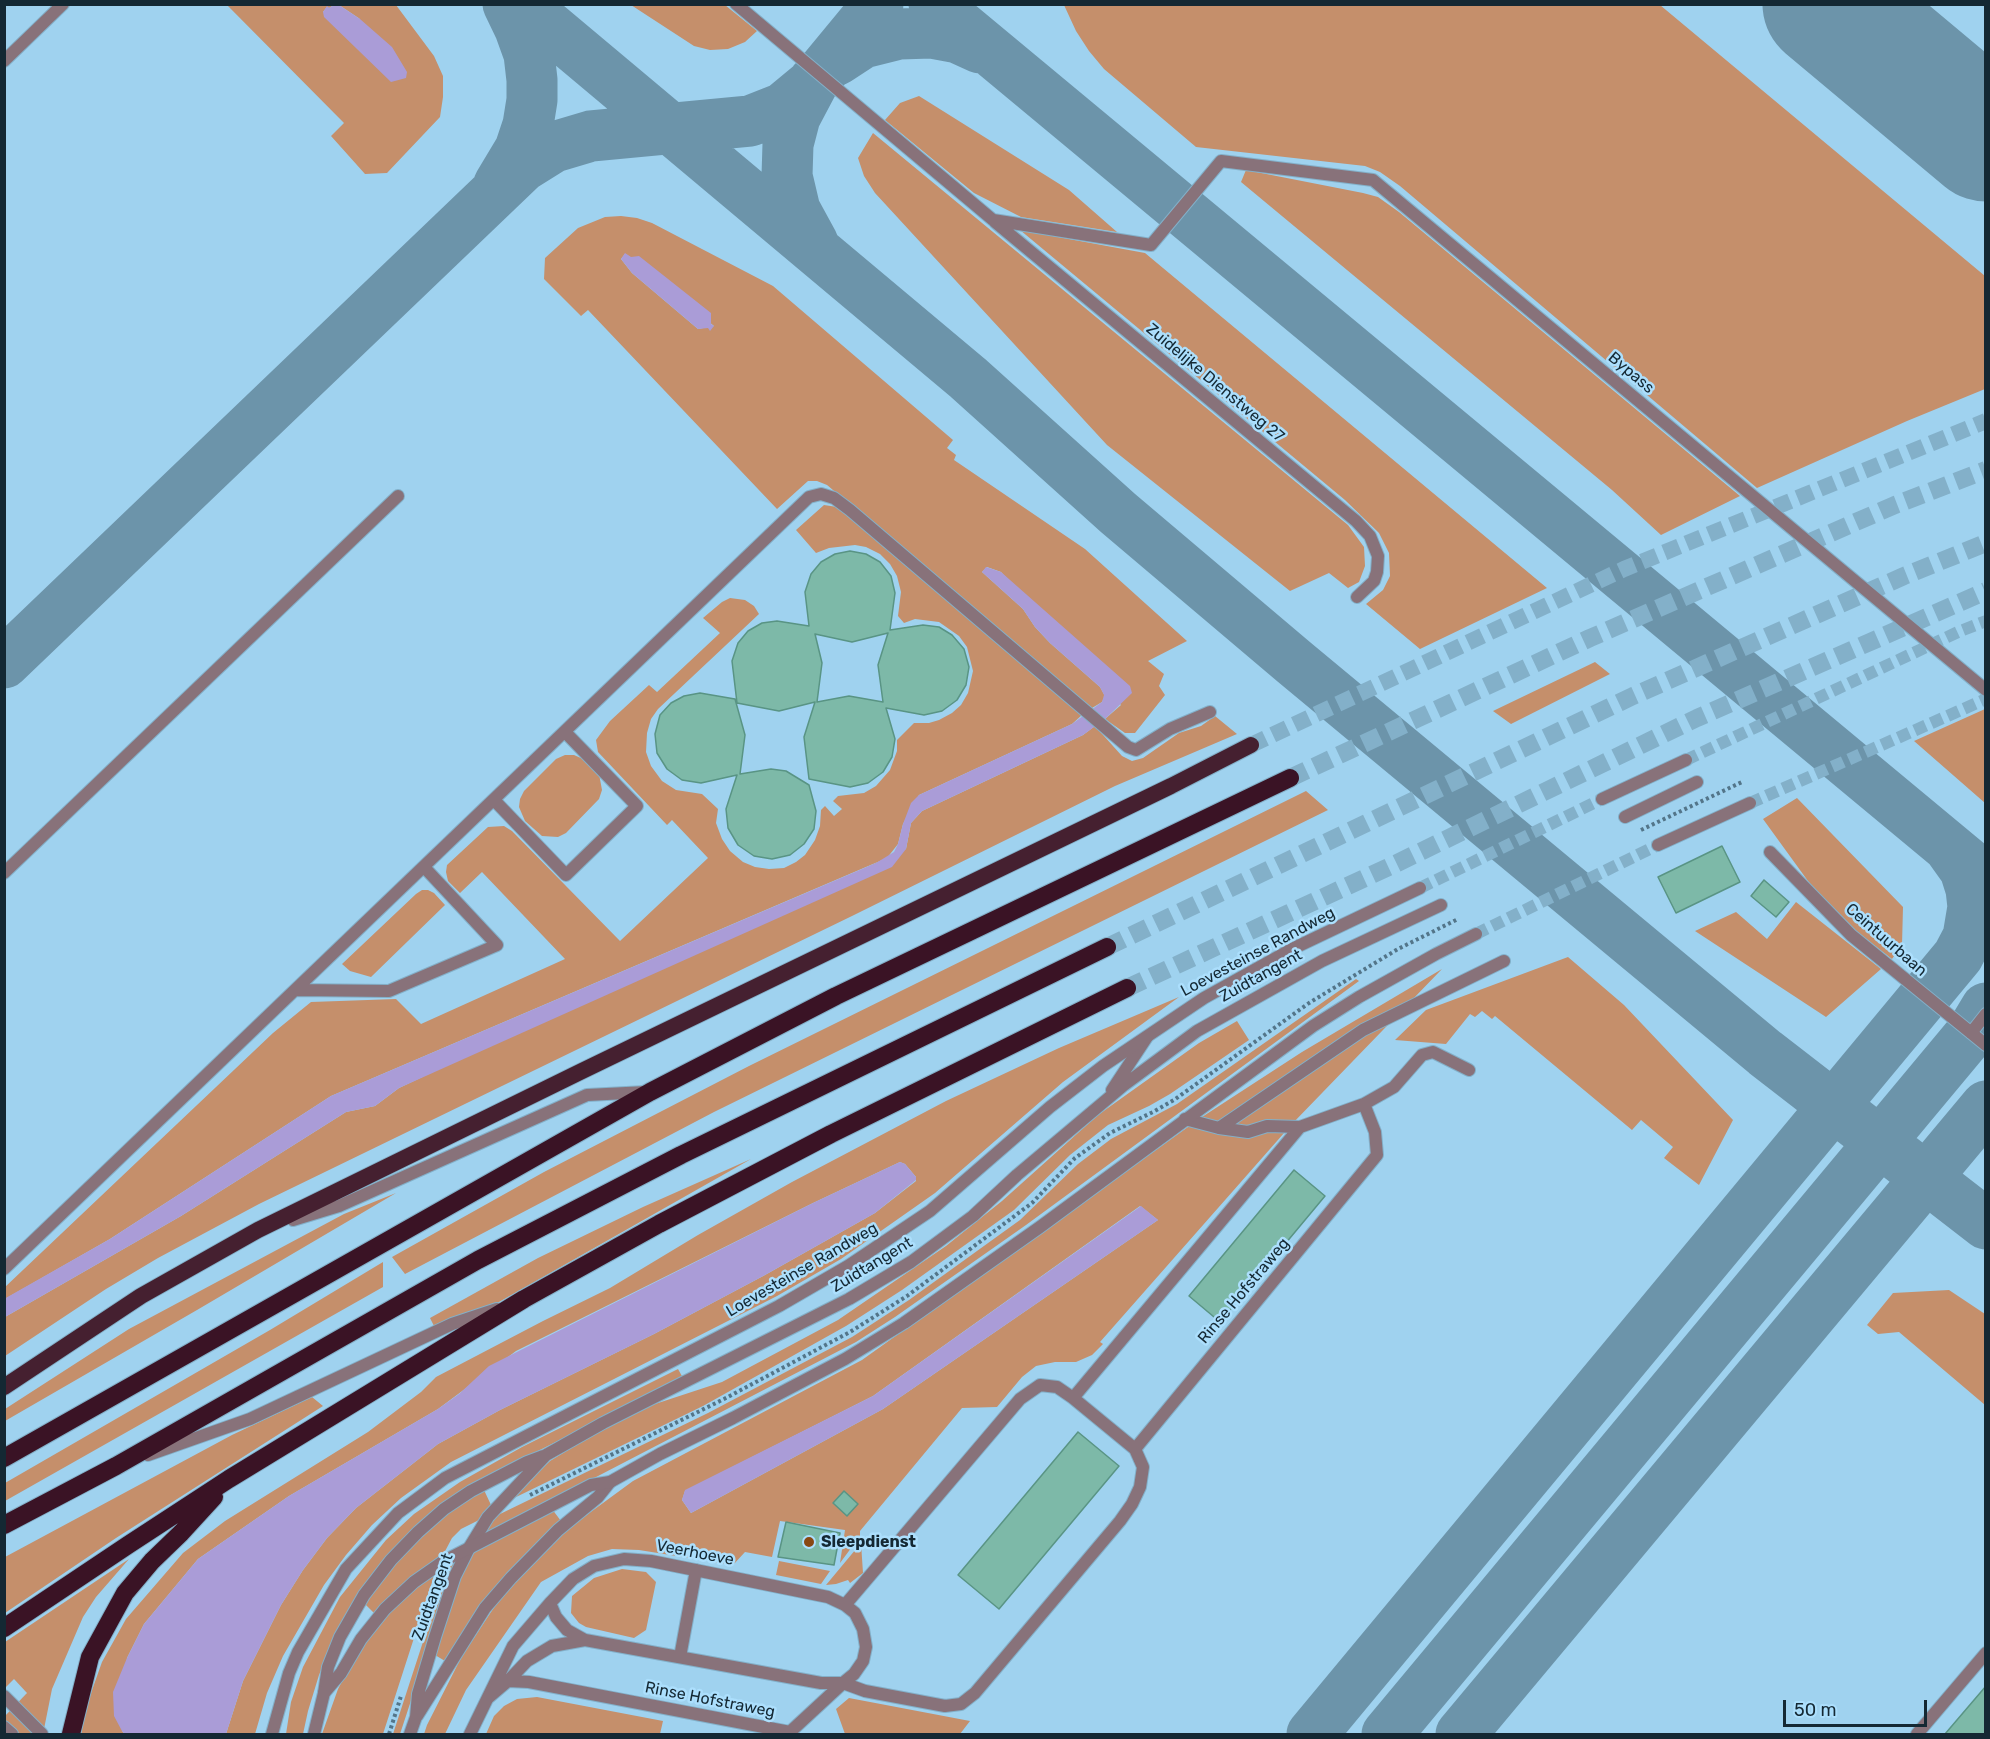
<!DOCTYPE html>
<style>
body{margin:0}
#map{position:relative;width:1990px;height:1739px;overflow:hidden;background:#9fd2ef;font-family:Rubik,sans-serif}
canvas{display:block}
.frame{position:absolute;inset:0;border:6px solid #142833;pointer-events:none}
.scale{position:absolute;left:1783px;top:1700px;width:144px;height:27px;box-sizing:border-box;border:3px solid #142833;border-top:0;padding-left:8px;font-size:18px;line-height:21px;white-space:nowrap;color:#142833;-webkit-text-stroke:4px #acdffd;paint-order:stroke}
</style>
<div id="map">
<canvas width="1990" height="1739"></canvas>
<div class="frame"></div>
<div class="scale">50 m</div>
</div>
<script>
const context = document.querySelector('canvas').getContext('2d');
context.lineJoin = 'round';
function fillPath(path, color) { context.fillStyle = color; context.fill(path, 'evenodd'); }
const poly = rows => new Path2D(rows.map(r => 'M' + r).join(''));
function stroke(path, color, width, dash) { context.strokeStyle = color; context.lineWidth = width; context.lineCap = dash ? 'butt' : 'round'; context.setLineDash(dash || []); context.stroke(path); }
function label(font, color, halo, rows, align = 'center') {
  context.font = font + ' Rubik,sans-serif'; context.lineWidth = 5; context.setLineDash([]); context.textBaseline = 'middle'; context.strokeStyle = halo; context.fillStyle = color; for (const [text, x, y, turn = 0] of rows) {
    context.save(); context.translate(x, y); context.rotate((+turn || 0) * Math.PI / 180); context.textAlign = isNaN(turn) ? turn : align; if (halo) context.strokeText(text, 0, 0); context.fillText(text, 0, 0); context.restore();
  }
}
fillPath(poly([
 [227,5,334,5,329,8,327,7,323,12,360,19,339,5,396,5,434,56,443,76,443,97,440,117,387,173,365,174,331,136,344,123],
 [631,5,725,5,757,31,745,42,728,49,710,50,694,46],
 [1064,5,1660,5,1985,276,1985,389,1907,421,1757,488,1400,186,1380,172,1365,166,1196,147,1104,69,1089,51,1076,31],
 [919,96,1069,190,1117,232,1021,217,974,193,885,120,900,103],
 [873,133,1348,525,1364,547,1365,566,1359,582,1348,588,1329,573,1290,591,1107,445,875,193,864,176,858,158],
 [1246,170,1363,193,1378,197,1399,212,1740,496,1661,535,1612,490,1241,182],
 [621,216,637,218,652,223,773,286,953,440,947,448,956,455,954,460,1085,549,1187,641,1148,661,1164,674,1159,686,1165,695,1135,733,1125,733,1105,719,1121,705,1001,572,987,567,982,572,1023,609,1035,627,1050,643,1100,687,1105,696,1102,702,1092,708,827,485,817,481,808,481,777,509,588,310,581,316,544,279,545,258,578,228,605,217],
 [625,254,630,257,714,326,698,329,632,273,621,259],
 [1020,230,1145,253,1547,588,1420,649,1366,604,1383,590,1390,576,1389,553,1379,533,1345,500],
 [824,505,837,507,1082,715,1072,724,919,795,903,824,898,844,887,858,331,1096,110,1239,5,1299,4,1288,273,1033,311,1002,396,999,421,1024,565,959,482,872,460,893,448,881,446,872,447,865,488,827,504,826,512,831,620,941,708,858,672,820,667,825,598,752,596,740,610,721,649,685,657,692,720,633,703,618,722,602,730,598,745,600,754,606,759,614,658,709,651,719,647,733,646,752,651,766,662,781,676,790,702,794,718,809,716,823,722,839,730,851,743,862,755,867,769,869,784,868,796,862,805,855,815,840,820,826,821,810,825,806,834,816,842,809,833,801,838,796,864,793,876,786,890,770,897,751,897,740,914,723,929,723,939,720,952,713,961,705,968,693,973,671,967,647,959,636,939,622,915,619,904,623,898,616,901,592,897,576,890,564,880,554,866,547,855,545,829,548,816,553,796,530],
 [1595,662,1610,674,1511,724,1493,711],
 [1985,709,1985,803,1914,741],
 [1215,716,1237,734,1115,786,852,916,259,1204,158,1258,106,1289,5,1356,5,1317,181,1216,346,1112,375,1106,399,1088,906,849,911,823,922,811,1083,735,1095,726,1122,756,1132,761,1143,758,1179,733,1201,726],
 [565,755,574,755,583,759,599,774,602,790,599,799,566,833,558,837,542,836,525,821,519,807,520,799,524,791,556,759],
 [1306,791,1328,810,714,1112,405,1274,392,1257,544,1172,749,1066],
 [1797,798,1903,907,1902,945,1892,959,1829,910,1763,819],
 [422,890,428,890,434,893,445,905,371,977,350,971,342,964,416,894],
 [1796,902,1881,969,1826,1017,1695,931,1736,912,1767,939],
 [1568,957,1624,1005,1733,1120,1699,1185,1664,1158,1673,1147,1641,1120,1632,1130,1495,1016,1492,1019,1482,1011,1475,1017,1470,1014,1446,1044,1395,1040,1426,1010],
 [1442,969,1292,1124,1100,1342,1103,1344,1092,1355,1076,1362,1055,1362,1036,1366,1022,1377,997,1407,962,1408,860,1531,860,1536,840,1563,845,1530,780,1521,772,1557,745,1552,733,1565,639,1550,612,1549,588,1556,541,1582,466,1690,445,1734,424,1734,427,1725,462,1656,497,1603,558,1536,633,1481,862,1360,1202,1117,1302,1052],
 [1140,1206,1158,1220,883,1409,691,1513,682,1500,685,1491,873,1396],
 [1356,979,1359,981,1026,1225,895,1317,856,1342,548,1502,488,1532,485,1529,498,1515,708,1413,852,1337,909,1300,1020,1220,1078,1164,1111,1139,1177,1104],
 [1179,997,1063,1082,935,1193,841,1259,777,1296,451,1462,401,1498,372,1525,346,1555,324,1585,283,1656,267,1693,255,1734,226,1734,243,1681,281,1605,303,1570,327,1538,356,1508,438,1444,500,1410,654,1334,765,1275,875,1213,916,1181,916,1177,905,1164,900,1162,813,1203,516,1351,438,1409,289,1496,198,1559,144,1624,127,1658,122,1731,125,1734,81,1734,85,1710,102,1662,126,1619,183,1553,225,1521,368,1432,421,1392,436,1377,543,1321,610,1288,698,1235,792,1182,946,1101,1059,1048],
 [1237,1021,1249,1040,1170,1094,1149,1106,1108,1125,1070,1155,1014,1210,902,1290,846,1326,703,1406,512,1499,511,1497,550,1461,599,1431,649,1406,722,1382,838,1320,946,1246,1002,1201,1098,1115,1199,1043],
 [751,1159,439,1336,430,1318,538,1258,643,1207],
 [396,1193,197,1310,5,1421,5,1409,129,1329,344,1214],
 [383,1262,383,1287,5,1501,5,1483,270,1330],
 [1949,1290,1985,1314,1985,1405,1899,1332,1878,1334,1867,1325,1893,1293],
 [678,1369,683,1378,526,1457,441,1504,420,1523,334,1639,319,1675,308,1711,303,1734,286,1734,291,1702,303,1667,340,1597,386,1540,414,1514,460,1482,522,1447],
 [312,1397,323,1406,116,1538,5,1613,5,1557,232,1435],
 [484,1490,491,1505,479,1520,461,1529,452,1538,442,1557,375,1614,364,1603,401,1556,446,1512],
 [552,1509,561,1521,445,1661,435,1655,459,1578,473,1550],
 [861,1543,863,1573,850,1583,848,1580,836,1584,826,1585],
 [129,1559,96,1597,83,1617,52,1689,43,1734,5,1734,5,1642],
 [453,1561,456,1564,400,1734,393,1734,448,1565],
 [779,1561,830,1571,821,1584,776,1575],
 [622,1569,646,1572,656,1582,646,1630,634,1638,586,1627,579,1623,571,1613,572,1596,594,1578],
 [431,1575,434,1576,383,1734,322,1734,338,1689,357,1653,391,1610],
 [537,1697,663,1721,660,1734,486,1734,494,1716,504,1706,517,1699],
 [849,1698,970,1721,960,1734,845,1734,836,1709]
]), '#c58f6b');
fillPath(poly([
 [334,5,339,5,360,19,392,47,407,72,406,78,391,82,324,17,323,12,327,6,329,8],
 [625,253,631,257,639,256,711,313,711,324,714,326,710,331,708,328,698,329,632,273,621,259],
 [986,567,1001,572,1130,686,1132,693,1105,719,1083,735,922,811,911,823,906,849,892,867,399,1088,375,1106,346,1112,181,1216,5,1317,4,1299,110,1239,331,1096,876,863,894,852,898,844,903,824,911,803,919,795,1072,724,1102,702,1104,695,1100,687,1050,643,1035,627,1023,609,982,572],
 [900,1162,905,1164,916,1177,916,1180,875,1213,765,1275,654,1334,500,1410,438,1444,356,1508,327,1538,303,1570,281,1605,243,1681,226,1734,125,1734,122,1731,114,1716,113,1692,127,1658,144,1624,198,1559,289,1496,438,1409,459,1394,489,1366,813,1203],
 [1141,1206,1158,1220,883,1409,691,1513,682,1500,685,1490,873,1396]
]), '#aa9cd7');
fillPath(poly([
 [14,1679,27,1693,4,1717,4,1689]
]), '#9fd2ef');
stroke(poly([
 [522,4,968,378,1118,513,1294,662,1765,1053,1986,1224],
 [934,4,1986,878],
 [837,60,863,43,899,34,931,33,958,38,980,48],
 [499,184,520,149,528,125,532,100,532,80,529,54,520,29,508,4],
 [813,243,795,210,787,176,788,144,795,117,814,81],
 [4,663,522,167,554,147,591,136,750,121,783,108,812,84,878,4],
 [1312,1734,1958,956,1968,937,1973,907,1971,889,1965,870,1950,849],
 [1387,1734,1971,1033,1986,1008],
 [1461,1734,1986,1106]
]), '#6c94aa', 51);
stroke(poly([
 [1827,4,1986,137]
]), '#6c94aa', 129);
const building = poly([
 [850,551,866,554,880,562,891,576,895,593,890,630,923,625,939,627,952,635,964,649,969,667,966,685,957,700,942,711,924,715,886,708,895,739,892,757,883,772,868,783,850,787,809,779,804,737,815,702,779,711,737,703,732,661,738,643,748,631,762,623,777,621,809,626,805,592,811,574,821,562,835,554,850,551],
 [888,633,878,665,883,702,849,696,817,702,822,663,815,634,852,642,888,633],
 [700,693,735,699,745,735,740,774,771,769,786,771,809,785,816,811,814,829,804,844,790,855,772,859,754,856,738,845,728,828,726,809,737,775,701,783,682,780,667,769,657,753,655,734,660,715,671,703,684,696,700,693],
 [1722,846,1740,882,1676,913,1658,877,1722,846],
 [1764,880,1789,902,1776,917,1751,896,1764,880],
 [1294,1170,1325,1196,1220,1322,1189,1296,1294,1170],
 [1078,1432,1119,1466,999,1609,958,1575,1078,1432],
 [844,1491,858,1504,847,1516,833,1503,844,1491],
 [786,1522,840,1533,834,1565,778,1557,786,1522],
 [1986,1686,1986,1734,1945,1734,1986,1686]
]);
fillPath(building, '#7db9a8');
stroke(building, '#599484', 1.5);
stroke(poly([
 [1686,760,1958,632,1986,621],
 [1750,803,1986,699],
 [1420,888,1602,799],
 [1476,934,1658,845]
]), '#83b0c9', 12, [12, 6]);
stroke(poly([
 [1251,745,1624,569,1986,421]
]), '#83b0c9', 16, [16, 8]);
stroke(poly([
 [1290,778,1590,638,1895,505,1986,470],
 [1107,947,1633,696,1904,576,1986,543],
 [1127,988,1393,865,1697,718,1986,591]
]), '#83b0c9', 18, [18, 9]);
const service = poly([
 [736,4,993,220,1151,245,1221,161,1373,180,1986,690],
 [4,61,63,4],
 [995,222,1356,521,1370,536,1378,556,1377,572,1374,581,1357,597],
 [494,800,566,875,637,806,565,732],
 [1625,817,1697,782],
 [1770,852,1851,935,1986,1045],
 [4,873,398,496],
 [296,990,389,991,497,945,424,867],
 [1971,1033,1986,1014],
 [1112,1090,1147,1037],
 [1185,1119,1219,1128,1248,1132,1267,1126,1300,1127],
 [1219,1128,1363,1030,1504,961],
 [293,1220,339,1206,587,1095,646,1092],
 [4,1269,809,497,821,494,834,498,850,510,1128,747,1136,750,1170,729,1210,712],
 [1073,1398,1135,1449],
 [148,1455,250,1419,452,1324,497,1309],
 [550,1603,556,1617,567,1630,585,1640],
 [845,1605,1020,1399,1040,1385,1057,1387,1073,1398,1300,1127,1364,1104,1394,1087,1422,1055,1433,1052,1469,1070],
 [680,1657,696,1570],
 [324,1693,328,1667,340,1637,364,1595,391,1560,418,1532,444,1509,471,1491,527,1462,543,1456],
 [4,1696,42,1734],
 [488,1698,508,1681,529,1682,790,1732,843,1683,865,1691,945,1706,961,1704,975,1693,1120,1521,1132,1504,1140,1487,1143,1467,1135,1449,1377,1155,1375,1132,1364,1104],
 [417,1716,485,1608,511,1578,558,1530,598,1497,610,1482],
 [4,1727,12,1734],
 [410,1734,416,1717,418,1694,435,1637,455,1576,469,1548,488,1517,546,1455,603,1423,849,1299,911,1262,973,1216,1017,1175,1124,1085,1197,1031,1322,961,1441,905],
 [470,1734,513,1646,550,1603,573,1579,594,1566,624,1559,651,1561,828,1597,845,1605,855,1613,863,1629,866,1647,863,1661,854,1674,843,1683,821,1683,585,1640,552,1646,527,1661,508,1681],
 [1917,1734,1986,1653]
]);
const tertiary = poly([
 [1602,799,1686,760],
 [1658,845,1750,803],
 [272,1734,289,1673,298,1652,346,1569,398,1513,445,1478,779,1306,848,1266,930,1211,1050,1107,1103,1066,1204,998,1292,949,1420,888],
 [314,1734,324,1693,341,1673,361,1639,385,1609,414,1582,444,1561,591,1485,610,1482,660,1454,733,1418,845,1359,904,1323,1040,1227,1313,1026,1359,997,1436,954,1476,934]
]);
const trunk = poly([
 [4,1387,141,1296,258,1230,582,1071,1171,786,1251,745]
]);
const motorway = poly([
 [4,1458,650,1092,836,996,1290,778],
 [4,1525,116,1466,478,1260,681,1155,1107,947],
 [4,1628,128,1545,229,1479,524,1299,659,1224,831,1134,1127,988],
 [71,1734,90,1657,125,1593,152,1561,181,1533,214,1497]
]);
stroke(service, '#83b0c9', 14);
stroke(tertiary, '#83b0c9', 14);
stroke(trunk, '#83b0c9', 18);
stroke(motorway, '#83b0c9', 20);
stroke(poly([
 [1641,830,1742,782],
 [530,1495,724,1399,850,1332,907,1296,1032,1203,1075,1158,1110,1133,1153,1112,1174,1100,1309,1003,1365,969,1398,949,1458,919],
 [389,1734,401,1696]
]), '#537589', 4, [3, 3]);
stroke(service, '#88727a', 12);
stroke(tertiary, '#88727a', 12);
stroke(trunk, '#452030', 16);
stroke(motorway, '#3a1325', 18);
for (const [x, y, r, color] of [
 [809,1542,6,"#894813"]
]) { const dot = new Path2D(); dot.arc(x, y, r, 0, 2 * Math.PI); context.fillStyle = color; context.fill(dot); stroke(dot, '#acdffd', 2); }
label('16px', '#142833', '#acdffd', [
 ["Bypass",1631,373,40],
 ["Zuidelijke Dienstweg 27",1215,383,40],
 ["Ceintuurbaan",1886,940,41],
 ["Loevesteinse Randweg",1258,952,-28],
 ["Zuidtangent",1261,976,-29],
 ["Zuidtangent",872,1265,-31],
 ["Loevesteinse Randweg",802,1270,-30],
 ["Rinse Hofstraweg",1244,1291,-50],
 ["Veerhoeve",695,1553,11],
 ["Zuidtangent",433,1597,-70],
 ["Rinse Hofstraweg",710,1700,11]
]);
label('bold 16px', '#142833', '#acdffd', [
 ["Sleepdienst",821,1542]
], 'left');
</script>
